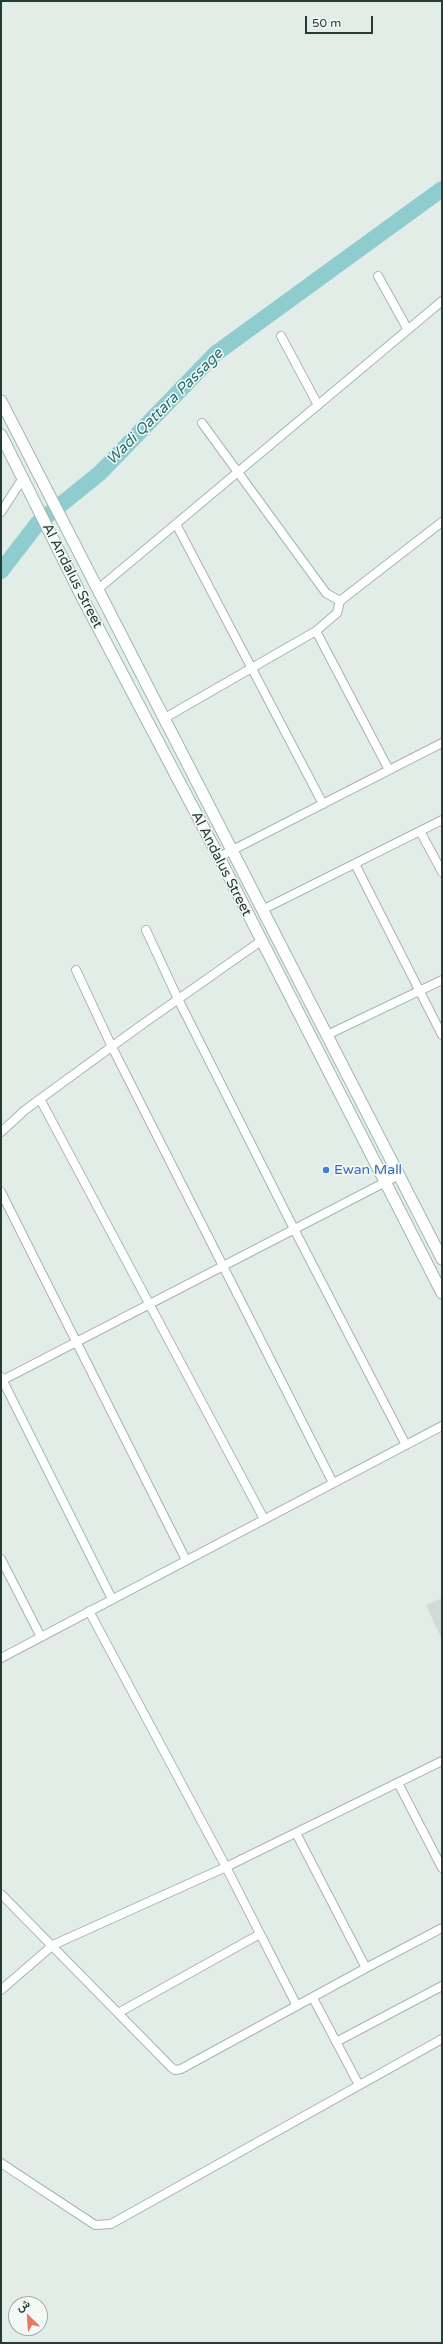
<!DOCTYPE html>
<meta charset="utf-8">
<style>
body{margin:0}
#map{position:relative;width:443px;height:2344px;overflow:hidden;background:#e3ede7;font-family:"Varela Round",Vazirmatn,sans-serif}
canvas{display:block}
.frame{position:absolute;inset:0;border:2px solid #243d34;pointer-events:none}
.north{position:absolute;left:8px;top:2296px;width:40px;height:40px;box-sizing:border-box;background:#f4f9f6;border:1px solid #a1aea8;border-radius:50%;rotate:335deg;font-size:11px;font-weight:700;line-height:16px;text-align:center;color:#243d34}
.north::after{content:'';display:block;margin:auto;width:14px;height:18px;background:#ec7561;clip-path:polygon(50% 0,100% 100%,50% 72%,0 100%)}
.scale{position:absolute;left:305px;top:16px;width:68px;height:18px;box-sizing:border-box;border:2px solid #243d34;border-top:0;padding-left:5px;font-size:12px;line-height:14px;white-space:nowrap;color:#243d34;-webkit-text-stroke:3px #f4f9f6;paint-order:stroke}
</style>
<div id="map">
<canvas width="443" height="2344"></canvas>
<div class="frame"></div>
<div class="north">ش</div>
<div class="scale">50 m</div>
</div>
<script>
const context = document.querySelector('canvas').getContext('2d');
context.lineJoin = 'round';
function fillPath(path, color) { context.fillStyle = color; context.fill(path, 'evenodd'); }
const poly = rows => new Path2D(rows.map(r => 'M' + r).join(''));
function stroke(path, color, width, dash) { context.strokeStyle = color; context.lineWidth = width; context.lineCap = dash ? 'butt' : 'round'; context.setLineDash(dash || []); context.stroke(path); }
function label(font, color, halo, rows, align = 'center') {
  context.font = font + ' "Varela Round",sans-serif'; context.lineWidth = 3; context.setLineDash([]); context.textBaseline = 'middle'; context.strokeStyle = halo; context.fillStyle = color; for (const [text, x, y, turn = 0] of rows) {
    context.save(); context.translate(x, y); context.rotate((+turn || 0) * Math.PI / 180); context.textAlign = isNaN(turn) ? turn : align; if (halo) context.strokeText(text, 0, 0); context.fillText(text, 0, 0); context.restore();
  }
}
fillPath(poly([
 [442,1598,442,1640,426,1605]
]), '#d2dcd6');
stroke(poly([
 [1,571,38,523,100,473,215,354,442,189]
]), '#8ecccf', 16);
const minor = poly([
 [378,276,408,330],
 [281,336,318,405],
 [202,423,326,593,340,601,442,522],
 [1,512,23,478],
 [176,524,323,804],
 [97,590,442,301],
 [316,631,389,770],
 [163,719,316,631,337,613,340,601],
 [420,831,442,872],
 [219,857,442,743],
 [355,864,442,1035],
 [262,910,442,820],
 [146,930,178,999,294,1229,406,1445],
 [76,970,112,1047,333,1483],
 [327,1035,442,980],
 [40,1099,264,1519],
 [1,1132,25,1110,140,1026,261,941],
 [1,1192,186,1560],
 [1,1377,112,1599],
 [1,1381,399,1175],
 [1,1559,41,1637],
 [89,1611,226,1867,297,2006],
 [1,1658,442,1426],
 [398,1783,442,1868],
 [1,1894,171,2067,175,2070,181,2069,366,1968,296,1833],
 [366,1968,442,1928],
 [1,1990,53,1945,226,1867,442,1761],
 [313,1998,359,2085],
 [118,2013,260,1934],
 [336,2042,442,1986],
 [1,2163,95,2225,111,2224,442,2039]
]);
const secondary = poly([
 [1,401,442,1259],
 [1,435,82,597,219,857,442,1293]
]);
stroke(minor, '#a6b5ae', 10);
stroke(secondary, '#a2b8ae', 13);
stroke(minor, '#fff', 8);
stroke(secondary, '#fff', 11);
for (const [x, y, r, color] of [
 [326,1170,4,"#3f7fe0"]
]) { const dot = new Path2D(); dot.arc(x, y, r, 0, 2 * Math.PI); context.fillStyle = color; context.fill(dot); stroke(dot, '#f4f9f6', 1.5); }
label('14px', '#243d34', '#f4f9f6', [
 ["Al Andalus Street",72,576,63],
 ["Al Andalus Street",221,864,63]
]);
label('14px', '#366cbe', '#f4f9f6', [
 ["Ewan Mall",334,1170]
], 'left');
label('italic 15px', '#207277', '#f4f9f6', [
 ["Wadi Qattara Passage",165,407,-45]
]);
</script>
